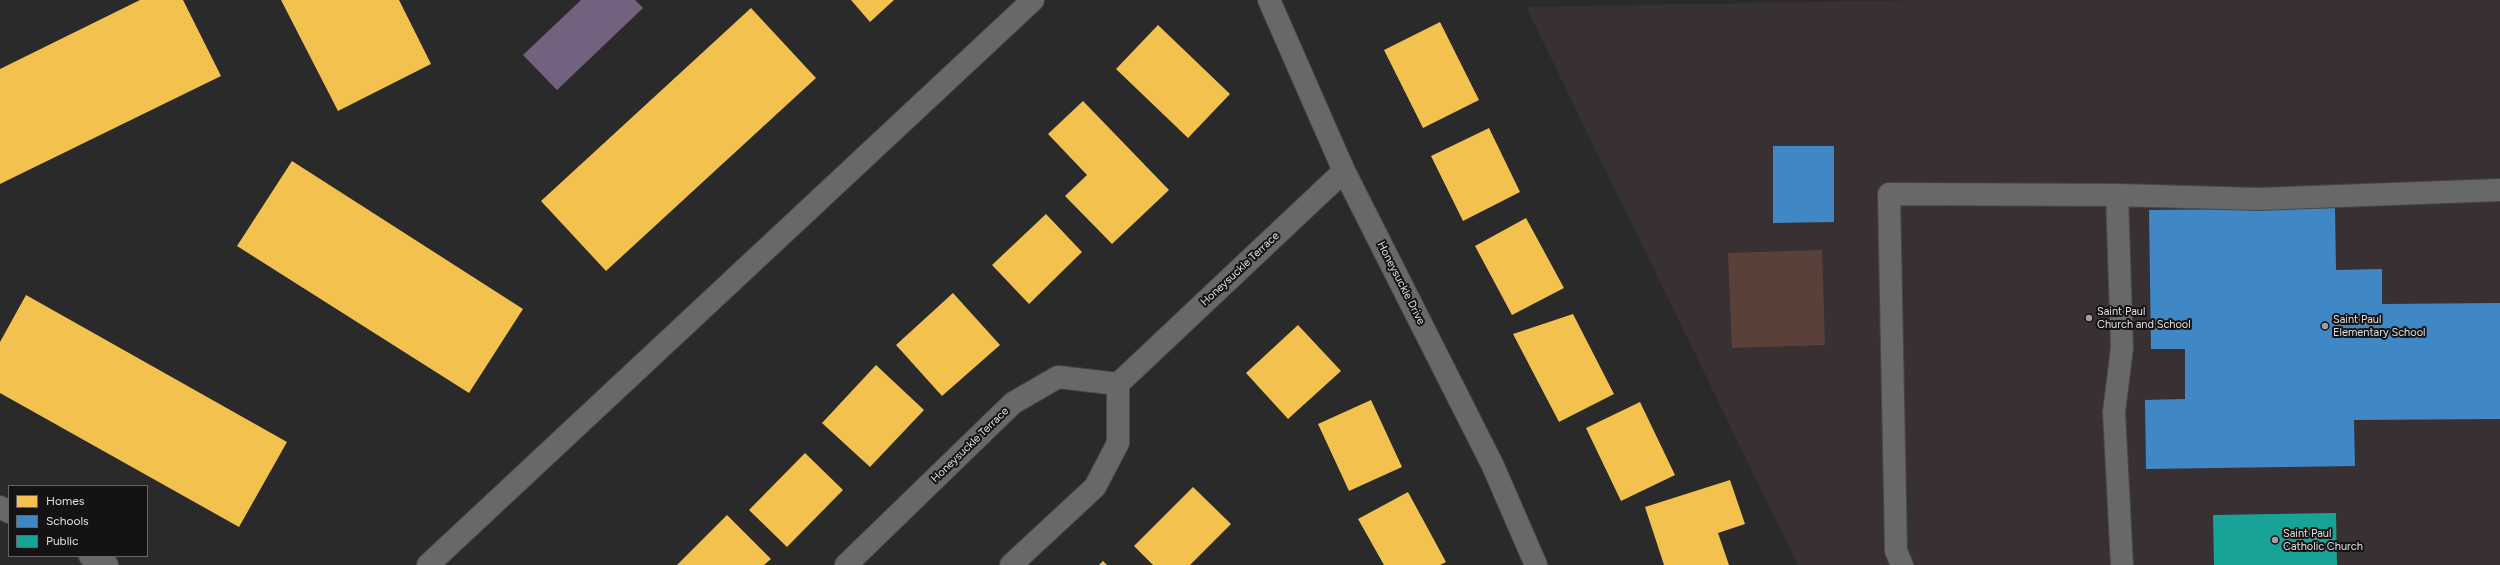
<!DOCTYPE html>
<style>
body{margin:0}
#map{position:relative;width:2500px;height:565px;overflow:hidden;background:#2b2a2a;font-family:Figtree,sans-serif}
canvas{display:block}
.legend{position:absolute;left:8px;top:485px;width:140px;height:72px;box-sizing:border-box;background:#141213;border:1px solid #666465;margin:0;padding:5px 7px;list-style:none;font-size:12px;color:#e0dedf}
.legend li{display:flex;align-items:center;gap:8px;height:20px}
.legend b{width:20px;border:1px solid #666465}
</style>
<div id="map">
<canvas width="2500" height="565"></canvas>
<ul class="legend">
<li><b style="height:11px;background:#f2c14e"></b>Homes</li>
<li><b style="height:11px;background:#3f88c5"></b>Schools</li>
<li><b style="height:11px;background:#17a398"></b>Public</li>
</ul>
</div>
<script>
const context = document.querySelector('canvas').getContext('2d');
context.lineJoin = 'round';
function fillPath(path, color) { context.fillStyle = color; context.fill(path, 'evenodd'); }
const poly = rows => new Path2D(rows.map(r => 'M' + r).join(''));
function stroke(path, color, width, dash) { context.strokeStyle = color; context.lineWidth = width; context.lineCap = dash ? 'butt' : 'round'; context.setLineDash(dash || []); context.stroke(path); }
function label(font, color, halo, rows, align = 'center') {
  context.font = font + ' Figtree,sans-serif'; context.lineWidth = 4; context.setLineDash([]); context.textBaseline = 'middle'; context.strokeStyle = halo; context.fillStyle = color; for (const [text, x, y, turn = 0] of rows) {
    context.save(); context.translate(x, y); context.rotate((+turn || 0) * Math.PI / 180); context.textAlign = isNaN(turn) ? turn : align; if (halo) context.strokeText(text, 0, 0); context.fillText(text, 0, 0); context.restore();
  }
}
fillPath(poly([
 [1922,0,2500,0,2500,565,1798,565,1526,7]
]), '#383033');
fillPath(poly([
 [1822,250,1825,345,1732,348,1728,253]
]), '#59413a');
fillPath(poly([
 [581,0,635,0,643,8,557,90,523,55]
]), '#72627f');
fillPath(poly([
 [140,0,183,0,221,76,0,184,0,69],
 [281,0,399,0,431,64,338,111],
 [851,0,894,0,870,22],
 [751,8,816,78,606,271,541,201],
 [1440,22,1479,100,1423,128,1384,50],
 [1158,25,1230,94,1188,138,1116,69],
 [1083,101,1169,190,1112,244,1065,196,1087,175,1048,134],
 [1489,128,1520,192,1463,221,1431,156],
 [292,161,523,309,469,393,237,246],
 [1046,214,1082,252,1029,304,992,265],
 [1526,218,1564,288,1512,315,1475,246],
 [953,293,1000,345,942,396,896,345],
 [26,295,287,442,239,527,0,393,0,342],
 [1573,314,1614,394,1559,422,1513,334],
 [1298,325,1341,371,1288,419,1246,373],
 [876,365,924,410,870,467,822,423],
 [1371,400,1402,467,1349,491,1318,424],
 [1640,402,1675,475,1621,501,1586,428],
 [805,453,843,490,787,547,749,510],
 [1730,480,1745,524,1718,533,1729,565,1664,565,1645,507],
 [1193,487,1231,524,1190,565,1153,565,1134,546],
 [1408,492,1446,562,1440,565,1384,565,1358,519],
 [727,515,771,559,764,565,677,565],
 [1103,561,1107,565,1099,565]
]), '#f2c14e');
fillPath(poly([
 [1773,146,1834,146,1834,222,1773,223],
 [2335,208,2336,270,2382,269,2382,304,2500,303,2500,419,2354,420,2355,466,2146,469,2145,400,2185,399,2185,349,2151,349,2149,210]
]), '#3f88c5');
fillPath(poly([
 [2336,513,2337,565,2214,565,2213,515]
]), '#17a398');
const minor = poly([
 [1269,0,1344,171,1493,466,1536,565],
 [2117,195,2122,348,2114,412,2122,565],
 [0,507,9,512],
 [90,556,107,565],
 [428,565,1033,0],
 [846,565,1013,403,1058,377,1118,384],
 [1011,565,1095,487,1118,443,1118,384,1344,171],
 [1902,565,1896,551,1889,194,2117,195,2259,199,2500,190]
]);
stroke(minor, '#484747', 24);
stroke(minor, '#686868', 22);
for (const [x, y, r, color] of [
 [2089,318,4,"#a19fa0"],
 [2325,326,4,"#a19fa0"],
 [2275,540,4,"#a19fa0"]
]) { const dot = new Path2D(); dot.arc(x, y, r, 0, 2 * Math.PI); context.fillStyle = color; context.fill(dot); stroke(dot, '#141213', 1.5); }
label('11px', '#e0dedf', '#141213', [
 ["Honeysuckle Terrace",1240,269,-43],
 ["Honeysuckle Drive",1401,283,63],
 ["Honeysuckle Terrace",970,445,-44]
]);
label('11px', '#e0dedf', '#141213', [
 ["Saint Paul",2097,312],
 ["Church and School",2097,325],
 ["Saint Paul",2333,320],
 ["Elementary School",2333,333],
 ["Saint Paul",2283,534],
 ["Catholic Church",2283,547]
], 'left');
</script>
